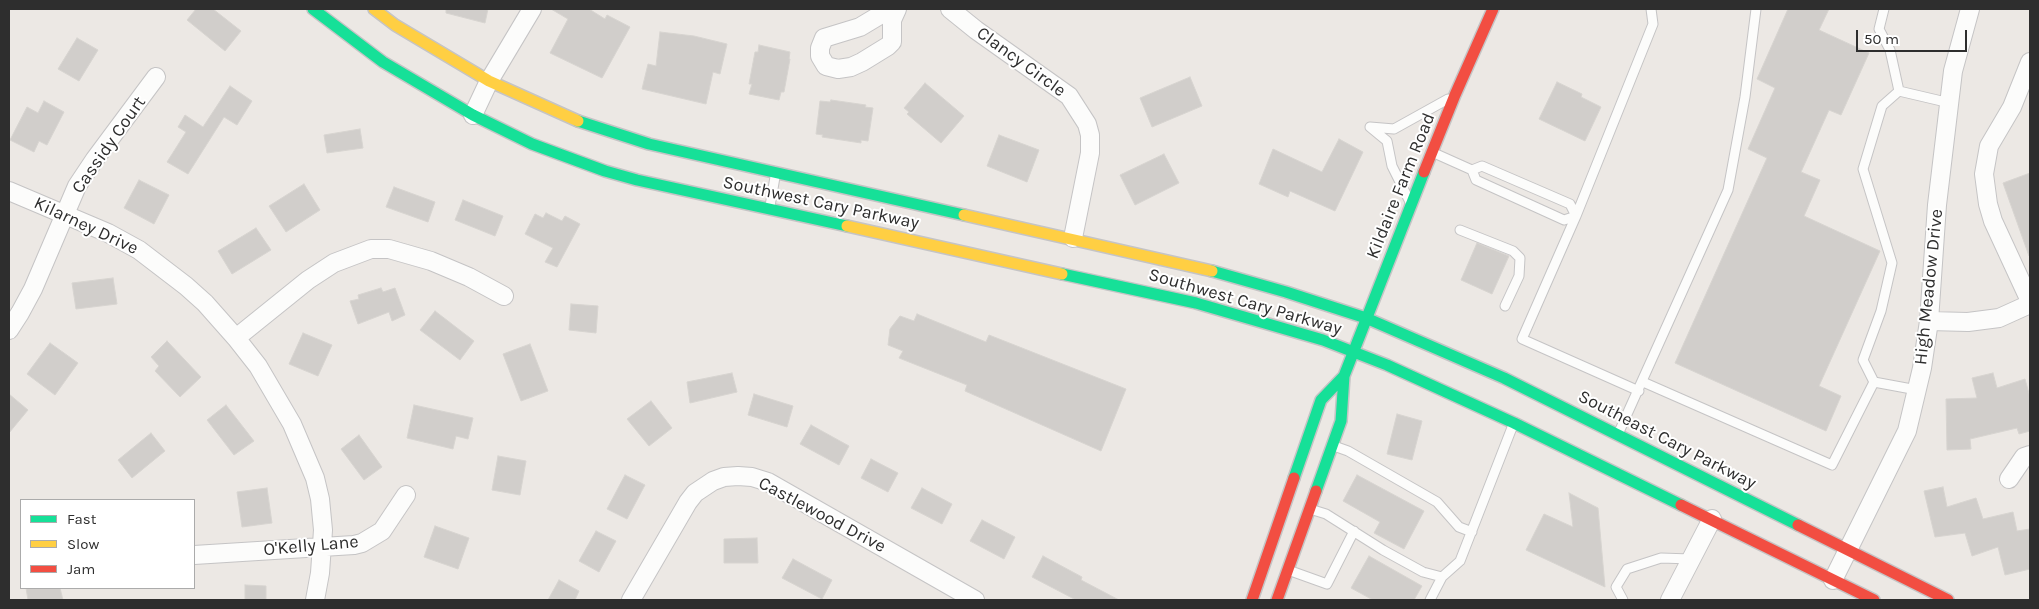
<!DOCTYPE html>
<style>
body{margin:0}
#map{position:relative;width:2039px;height:609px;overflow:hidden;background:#ece8e4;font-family:Karla,sans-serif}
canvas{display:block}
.frame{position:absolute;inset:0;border:10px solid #2e2e2e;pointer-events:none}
.legend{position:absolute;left:20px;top:499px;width:175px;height:90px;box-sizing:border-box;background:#fff;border:1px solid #ababab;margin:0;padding:6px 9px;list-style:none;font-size:15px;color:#2e2e2e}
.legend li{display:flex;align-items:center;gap:10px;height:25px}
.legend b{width:25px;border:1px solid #ababab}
.scale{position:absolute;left:1856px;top:30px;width:111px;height:22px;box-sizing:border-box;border:2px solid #2e2e2e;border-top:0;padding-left:6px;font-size:15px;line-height:18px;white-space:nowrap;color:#2e2e2e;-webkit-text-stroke:4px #fff;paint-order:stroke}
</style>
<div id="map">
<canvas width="2039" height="609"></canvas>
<div class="frame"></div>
<ul class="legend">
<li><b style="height:6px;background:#16e098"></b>Fast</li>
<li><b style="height:6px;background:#ffcf43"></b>Slow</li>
<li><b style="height:6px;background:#f24e42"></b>Jam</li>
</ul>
<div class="scale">50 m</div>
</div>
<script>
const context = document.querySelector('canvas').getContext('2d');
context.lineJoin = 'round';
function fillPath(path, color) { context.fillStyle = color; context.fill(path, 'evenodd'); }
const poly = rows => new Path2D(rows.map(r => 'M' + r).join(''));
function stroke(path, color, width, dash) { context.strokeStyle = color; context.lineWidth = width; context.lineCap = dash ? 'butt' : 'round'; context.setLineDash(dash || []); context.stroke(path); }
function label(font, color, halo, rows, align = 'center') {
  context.font = font + ' Karla,sans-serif'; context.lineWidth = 4; context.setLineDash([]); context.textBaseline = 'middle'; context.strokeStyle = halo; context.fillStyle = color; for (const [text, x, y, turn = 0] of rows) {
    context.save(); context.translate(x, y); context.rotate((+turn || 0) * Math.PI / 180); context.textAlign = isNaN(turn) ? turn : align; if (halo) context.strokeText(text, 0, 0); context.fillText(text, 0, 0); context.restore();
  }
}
const building = poly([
 [196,9,213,9,241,31,225,51,187,20,196,9],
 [446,9,488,9,485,23,446,13,446,9],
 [551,9,589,9,605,19,607,15,630,27,602,78,550,53,568,19,551,9],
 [1788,9,1829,9,1819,30,1869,53,1841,115,1829,110,1801,172,1820,180,1804,216,1880,251,1819,386,1841,396,1826,431,1675,363,1767,158,1748,149,1775,88,1757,79,1788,9],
 [660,32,694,36,727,44,720,74,713,72,706,104,642,89,648,64,656,66,660,32],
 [77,38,98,50,79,81,58,69,77,38],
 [759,45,790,52,789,59,790,59,784,92,781,92,779,100,749,94,752,84,749,84,755,52,758,52,759,45],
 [1190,77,1202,106,1152,127,1140,98,1190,77],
 [1557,82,1582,94,1581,97,1601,107,1585,141,1539,119,1557,82],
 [925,83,964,116,941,143,907,114,909,112,904,108,925,83],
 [230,86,252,101,237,125,224,117,188,174,167,162,186,132,178,127,185,115,203,127,230,86],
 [831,100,866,105,865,107,873,108,868,141,861,140,861,143,822,137,823,135,816,134,820,101,830,102,831,100],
 [44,101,64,112,47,145,39,141,34,152,10,140,27,107,38,113,44,101],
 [360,129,363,148,327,153,324,135,360,129],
 [999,135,1039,150,1027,182,987,166,999,135],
 [1339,139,1363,152,1335,211,1290,191,1288,197,1259,184,1273,149,1322,172,1339,139],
 [1164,154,1179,183,1135,205,1120,175,1164,154],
 [2030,173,2030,255,2029,256,2003,183,2030,173],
 [139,180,169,195,154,224,124,208,139,180],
 [304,184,320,210,286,232,269,206,304,184],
 [394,187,435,202,428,222,386,207,394,187],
 [463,200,503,216,495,236,455,220,463,200],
 [546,213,562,221,565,216,580,224,557,267,545,262,553,248,525,234,535,214,543,218,546,213],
 [256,228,271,250,232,274,218,251,256,228],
 [1477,243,1509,256,1492,294,1461,280,1477,243],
 [113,278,117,304,76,309,72,283,113,278],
 [381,288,383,292,395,288,405,315,392,321,389,312,358,324,350,301,359,299,358,295,381,288],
 [571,304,598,306,596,333,569,330,571,304],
 [435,311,474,341,460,360,420,330,435,311],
 [917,314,986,342,989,335,1126,389,1101,451,965,391,967,385,899,358,903,351,888,345,890,329,900,316,914,321,917,314],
 [303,333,332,345,318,376,289,364,303,333],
 [167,341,201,377,180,397,155,371,159,366,151,357,167,341],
 [50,343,78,363,55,395,27,374,50,343],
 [530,344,548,391,521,401,503,354,530,344],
 [732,373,737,392,690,403,687,382,732,373],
 [1993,373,1997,388,2025,379,2030,397,2030,431,2019,434,2017,428,1970,439,1971,449,1947,450,1946,399,1977,398,1972,378,1993,373],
 [9,394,28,410,9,433,9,394],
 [754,394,793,406,787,427,748,415,754,394],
 [651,401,672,428,649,446,627,419,651,401],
 [226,405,254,441,234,455,207,420,226,405],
 [414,405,473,418,468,439,456,436,453,449,407,438,414,405],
 [1397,414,1422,421,1412,460,1387,454,1397,414],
 [811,425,849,446,839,465,800,444,811,425],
 [151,433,165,451,132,478,118,460,151,433],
 [359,435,382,467,364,480,341,449,359,435],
 [498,456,526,461,520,495,492,490,498,456],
 [871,459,898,473,888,492,861,478,871,459],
 [625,475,645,485,627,519,607,509,625,475],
 [1357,475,1424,511,1404,549,1374,533,1380,522,1343,501,1357,475],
 [1943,487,1947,507,1976,498,1983,519,2013,512,2017,531,2030,529,2030,569,2005,575,1998,547,1972,556,1965,533,1935,537,1924,491,1943,487],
 [267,488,272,523,242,527,237,492,267,488],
 [922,488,952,504,942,524,911,508,922,488],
 [1569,493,1598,508,1605,587,1526,550,1544,514,1573,527,1569,493],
 [982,520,1015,537,1004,559,970,541,982,520],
 [435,526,469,538,458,569,424,557,435,526],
 [596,531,616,541,599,572,579,561,596,531],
 [757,538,758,563,724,563,724,539,757,538],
 [1043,556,1082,577,1081,580,1119,600,1076,600,1032,577,1043,556],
 [1369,556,1422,586,1414,600,1373,600,1351,588,1369,556],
 [793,559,832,580,822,599,782,578,793,559],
 [559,580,579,591,575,600,548,600,559,580],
 [245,585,266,586,266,600,245,600,245,585],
 [26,588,60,588,63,600,28,600,26,588]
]);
fillPath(building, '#d1cecb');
stroke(building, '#d7d4d0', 1);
const lane = poly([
 [1884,9,1879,29,1890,50,1899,91],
 [1370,127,1394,129,1448,99],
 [1370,127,1387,141,1392,166,1410,202],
 [1434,153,1472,170,1482,166,1570,204,1576,216,1564,220,1476,180,1472,170],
 [770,206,775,177],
 [1460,230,1513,251,1520,258,1519,276,1505,306],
 [1643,382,1832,465,1874,382,1917,390],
 [1874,382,1863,360,1881,311,1892,263,1863,169,1882,106,1899,91,1950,103],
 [1639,391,1522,339,1576,216,1653,24,1651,9],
 [1619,432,1728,190,1745,97,1756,9],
 [1334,446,1348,451,1437,502,1459,527,1472,532],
 [1310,509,1326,514,1383,550,1423,572,1442,577,1460,561,1513,425],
 [1288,570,1327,584,1354,531],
 [1430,600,1442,577],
 [1623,600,1616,587,1627,569,1661,558,1691,559]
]);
const street = poly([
 [890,9,860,27,824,38,820,48,820,56,826,66,838,69,851,67,862,62,888,46,892,42,892,20,897,9],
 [950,9,976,30,1069,96,1087,124,1090,135,1090,153,1073,238],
 [2030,62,2012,107,1989,146,1984,174,1988,204,1993,221,2030,301],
 [473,115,489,81,532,9],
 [9,191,108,233,139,250,186,286,205,303,236,338,258,366,292,424,315,478,320,499,323,530,320,573,315,600],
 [1929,321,1968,322,1999,318,2030,304],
 [9,330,20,313,33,289,77,186,95,159,156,77],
 [236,338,308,280,334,263,371,249,389,249,431,261,469,277,504,296],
 [2009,479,2024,457,2030,455],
 [194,555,354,545,362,543,382,531,406,495],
 [1833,580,1907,431,1922,368,1929,321,1937,205,1953,71,1970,9],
 [631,600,688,502,695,493,713,481,724,477,738,476,752,477,768,482,975,600],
 [1670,600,1712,519]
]);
const fast = poly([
 [313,9,383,62,473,115,532,144,605,171,637,180,847,226],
 [578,121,649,144,964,215],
 [1212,271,1286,292,1366,318,1504,378,1798,525],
 [1062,274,1196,303,1323,340,1387,365,1514,423,1681,505],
 [1294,478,1321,400,1344,376],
 [1316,491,1341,421,1344,376,1424,172]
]);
const slow = poly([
 [374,9,395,25,489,81,578,121],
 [964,215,1212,271],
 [847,226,1062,274]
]);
const jam = poly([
 [1424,172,1455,95,1493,9],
 [1681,505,1874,600],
 [1798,525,1948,600],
 [1252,600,1294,478],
 [1277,600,1316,491]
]);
stroke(lane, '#c5c4c5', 11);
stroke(street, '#c5c4c5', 20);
stroke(fast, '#c5c4c5', 14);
stroke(slow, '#c5c4c5', 14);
stroke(jam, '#c5c4c5', 14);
stroke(lane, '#fcfcfb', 9);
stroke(street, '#fcfcfb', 18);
stroke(fast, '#16e098', 11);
stroke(slow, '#ffcf43', 11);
stroke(jam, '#f24e42', 11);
label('18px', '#2e2e2e', '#fff', [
 ["Clancy Circle",1021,62,36],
 ["Cassidy Court",109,145,-55],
 ["Kildaire Farm Road",1401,186,-68],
 ["Southwest Cary Parkway",821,203,12],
 ["Kilarney Drive",86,226,25],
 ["High Meadow Drive",1929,287,-84],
 ["Southwest Cary Parkway",1245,302,16],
 ["Southeast Cary Parkway",1667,440,27],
 ["Castlewood Drive",822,515,28],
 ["O'Kelly Lane",311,546,-5]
]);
</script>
